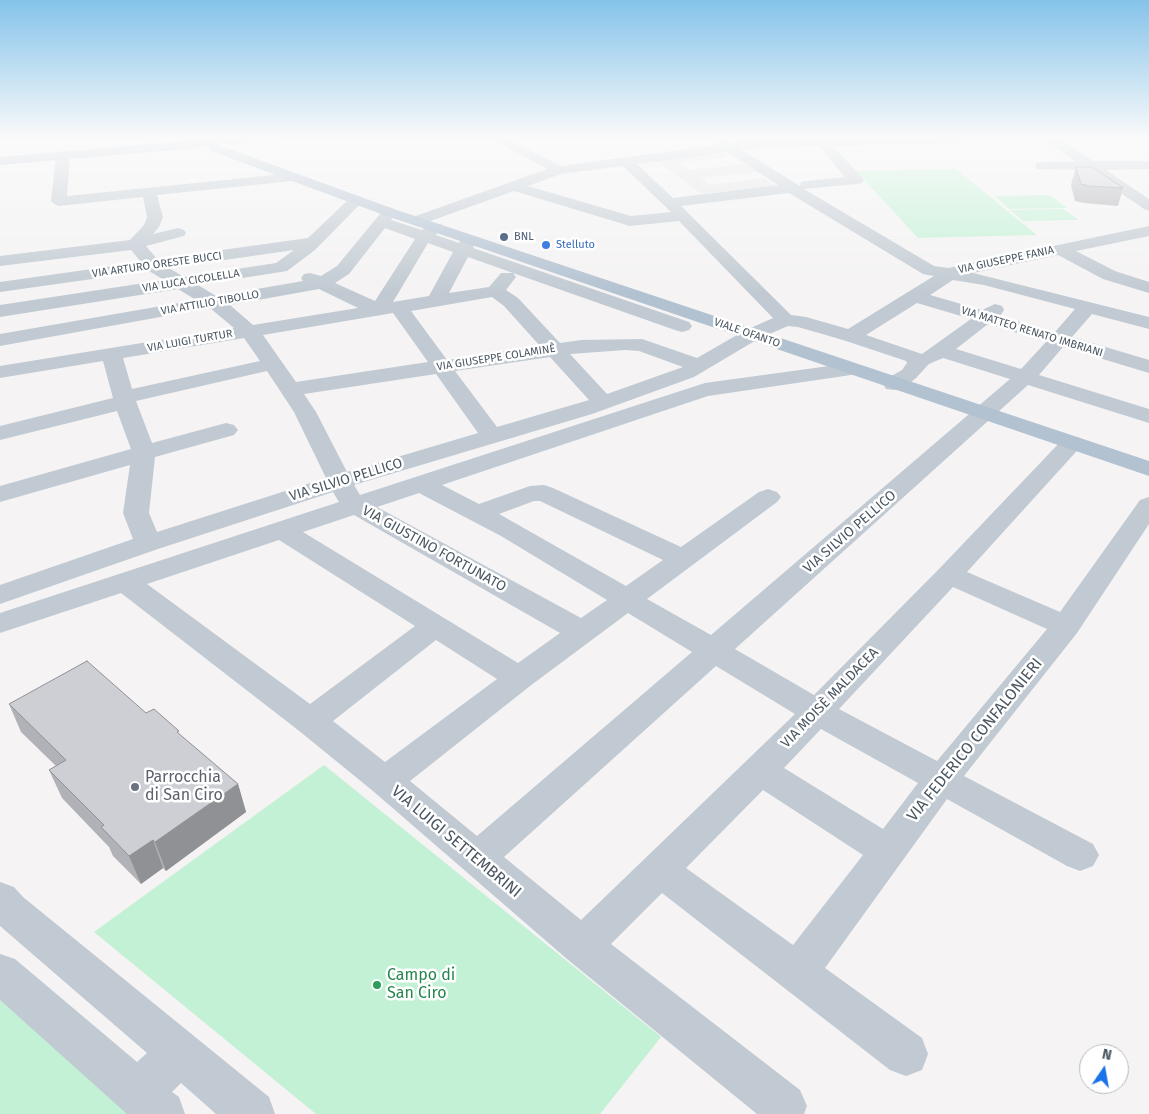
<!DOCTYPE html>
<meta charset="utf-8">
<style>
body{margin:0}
#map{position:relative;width:1149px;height:1114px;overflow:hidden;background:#f5f3f3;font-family:"Fira Sans",sans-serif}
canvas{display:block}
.north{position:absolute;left:1079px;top:1044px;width:50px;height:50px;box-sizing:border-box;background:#fff;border:1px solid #b7bbc0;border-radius:50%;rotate:12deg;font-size:14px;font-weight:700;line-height:20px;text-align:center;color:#4a5661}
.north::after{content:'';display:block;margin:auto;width:18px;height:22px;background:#1a73e8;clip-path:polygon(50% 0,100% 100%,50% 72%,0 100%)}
</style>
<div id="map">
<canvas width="1149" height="1114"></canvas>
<div class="north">N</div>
</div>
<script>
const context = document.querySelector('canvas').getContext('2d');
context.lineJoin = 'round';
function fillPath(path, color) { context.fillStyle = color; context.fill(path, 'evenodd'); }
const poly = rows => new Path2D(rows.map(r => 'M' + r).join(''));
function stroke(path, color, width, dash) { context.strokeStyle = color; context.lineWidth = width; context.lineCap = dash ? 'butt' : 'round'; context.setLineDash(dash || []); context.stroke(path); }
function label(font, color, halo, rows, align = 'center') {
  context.font = font + ' "Fira Sans",sans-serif'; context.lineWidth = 5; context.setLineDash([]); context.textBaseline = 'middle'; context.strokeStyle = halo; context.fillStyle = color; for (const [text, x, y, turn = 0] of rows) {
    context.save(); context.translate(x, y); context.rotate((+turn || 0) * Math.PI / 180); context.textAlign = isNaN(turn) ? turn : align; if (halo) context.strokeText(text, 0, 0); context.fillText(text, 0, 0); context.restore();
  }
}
fillPath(poly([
 [720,152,728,157,678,163,688,170,745,164,757,172,701,178,710,185,764,178,775,186,702,194,653,159]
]), '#e6e4e5');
fillPath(poly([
 [956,169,1037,235,918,238,856,171],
 [1050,195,1067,208,1009,209,995,196],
 [1063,209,1079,220,1023,221,1010,210],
 [324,765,661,1037,600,1114,316,1114,94,932],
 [0,1000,131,1114,0,1114]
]), '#c3f1d5');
fillPath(poly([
 [233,137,290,137,284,141,227,144,225,141,227,138,233,137],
 [488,137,504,137,561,166,717,145,718,141,723,140,731,143,741,140,814,138,813,137,1149,137,1149,142,1063,141,1093,161,1149,161,1149,169,1106,170,1149,199,1149,211,1144,209,1087,170,1037,169,1035,166,1037,163,1042,162,1076,162,1046,141,833,146,864,180,862,183,857,184,804,189,934,266,948,268,1149,226,1149,236,1076,251,1115,271,1149,282,1149,293,1103,279,1058,255,973,273,1149,317,1149,329,1092,314,1072,337,1149,360,1149,373,1063,347,1039,375,1149,409,1149,423,1028,385,735,649,814,695,939,569,1064,438,1072,436,1080,438,1084,443,967,572,1060,612,1140,500,1149,497,1149,524,1077,633,964,776,1093,844,1099,855,1093,866,1080,871,1067,866,947,799,825,968,922,1038,928,1054,922,1070,906,1076,890,1070,662,893,611,944,800,1090,807,1106,804,1114,757,1114,567,959,373,791,298,730,121,593,0,633,0,613,339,502,333,492,158,549,0,604,0,585,133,539,123,513,130,465,0,502,0,486,131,449,117,411,0,440,0,426,113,398,103,361,0,378,0,366,234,328,210,308,0,346,0,334,196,300,178,289,0,317,0,305,164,280,149,271,0,292,0,282,141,262,131,250,0,266,0,256,130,240,144,225,147,217,143,197,59,206,54,204,51,201,56,156,58,153,63,152,70,156,67,196,293,173,298,174,300,177,298,180,293,181,157,195,163,217,159,227,153,234,178,228,184,230,186,233,184,236,146,246,157,259,308,238,351,197,361,197,364,200,315,250,287,271,198,285,216,296,303,281,301,278,304,274,310,273,321,276,337,266,384,209,389,207,394,209,397,212,391,220,422,230,429,224,441,224,443,227,436,235,459,243,463,236,475,236,477,239,473,248,689,322,692,326,689,330,682,332,675,330,513,273,516,277,506,290,518,298,560,343,581,340,642,339,697,358,744,331,773,318,679,221,630,226,514,191,422,224,410,224,408,221,410,218,547,169,488,137],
 [819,146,845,177,806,181,801,182,800,186,740,149,819,146],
 [727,152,778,185,673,198,637,164,727,152],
 [623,166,671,212,631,216,528,186,561,174,623,166],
 [789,193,923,274,934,276,848,329,806,317,791,315,681,206,789,193],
 [385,228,415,239,375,301,335,283,349,274,385,228],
 [428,243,453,252,429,296,393,302,428,243],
 [294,250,276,263,184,277,169,268,294,250],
 [468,257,513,273,501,273,489,287,449,293,468,257],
 [953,280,984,285,1075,309,1055,332,1000,316,1004,310,1002,306,995,304,982,310,930,295,953,280],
 [319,289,358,308,253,325,230,305,319,289],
 [492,297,504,306,540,346,447,360,411,311,492,297],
 [917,303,971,319,922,354,866,335,917,303],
 [393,313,428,362,296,382,263,335,393,313],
 [988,324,1046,342,1021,369,956,349,988,324],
 [788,326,798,327,843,340,906,361,907,363,902,370,886,379,883,384,886,389,894,390,902,389,916,378,929,364,943,358,1010,379,711,635,647,599,777,502,781,497,777,492,768,489,759,492,681,547,553,488,544,485,530,486,479,504,442,485,708,396,851,375,858,373,861,369,858,365,851,363,705,383,360,495,354,485,592,414,694,377,758,339,788,326],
 [244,338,260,361,132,389,123,358,244,338],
 [625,350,639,351,683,367,607,394,570,354,625,350],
 [550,357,589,400,497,427,455,371,550,357],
 [267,371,294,412,326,478,157,532,149,513,155,457,234,435,238,430,234,425,226,423,152,443,136,401,267,371],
 [436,374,478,433,347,472,316,412,304,394,436,374],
 [419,493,501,536,607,600,581,618,377,507,419,493],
 [534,501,540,501,663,560,626,586,499,514,534,501],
 [354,515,560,633,518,663,303,532,354,515],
 [279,540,415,626,310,704,147,584,279,540],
 [953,587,1047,629,937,761,839,709,953,587],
 [628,613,692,652,477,836,410,781,530,686,628,613],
 [436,640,497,679,385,762,333,721,436,640],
 [716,666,795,714,581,920,504,857,716,666],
 [821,729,918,783,883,829,784,768,821,729],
 [763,790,863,855,793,945,686,868,763,790],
 [0,882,14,887,23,897,269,1097,275,1114,216,1114,181,1083,172,1092,179,1097,185,1114,127,1114,0,1000,0,954,15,959,137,1062,147,1053,0,926,0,882]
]), '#c1cad2');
fillPath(poly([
 [205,137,233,137,239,141,232,145,222,142,198,148,0,165,0,157,196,140,205,137],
 [216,144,394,209,1149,461,1149,476,384,215,211,151,209,148,211,145,216,144]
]), '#b3c2d1');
fillPath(poly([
 [1076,167,1123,188,1118,206,1084,203,1075,201,1071,185],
 [9,704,146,713,181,736,238,784,246,812,166,871,163,868,141,884,113,856,109,847,62,798,49,770,56,766,21,732]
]), '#b0b2b7');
fillPath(poly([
 [238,784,246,812,166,871,155,842],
 [153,840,163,868,141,884,129,856]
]), '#909195');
const building = poly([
 [1076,167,1092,167,1123,188,1089,186,1081,184,1076,167],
 [87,661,146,713,154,709,179,731,177,732,238,784,155,842,153,840,129,856,101,827,104,825,49,770,66,760,9,704,87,661]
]);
fillPath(building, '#cdcfd5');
stroke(building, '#909195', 1);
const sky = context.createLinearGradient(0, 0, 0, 293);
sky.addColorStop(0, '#85c3ea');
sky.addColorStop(0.47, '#fafafa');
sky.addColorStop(1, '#fafafa00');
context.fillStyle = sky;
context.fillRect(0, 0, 1149, 293);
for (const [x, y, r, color] of [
 [504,237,5,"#5c6f8a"],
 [546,245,5,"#3f7fe0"],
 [135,787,5,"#6b7280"],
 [377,985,5,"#2e9e5b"]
]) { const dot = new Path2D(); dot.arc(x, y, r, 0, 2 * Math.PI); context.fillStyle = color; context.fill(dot); stroke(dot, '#fff', 2); }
label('11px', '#4e5e75', '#fff', [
 ["BNL",514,237]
], 'left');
label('11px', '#366cbe', '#fff', [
 ["Stelluto",556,245]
], 'left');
label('11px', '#4a5661', '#fff', [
 ["VIA GIUSEPPE FANIA",1006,260,-12],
 ["VIA ARTURO ORESTE BUCCI",157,265,-8],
 ["VIA LUCA CICOLELLA",191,281,-9],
 ["VIA ATTILIO TIBOLLO",210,303,-10],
 ["VIA MATTEO RENATO IMBRIANI",1032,332,17],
 ["VIALE OFANTO",747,333,19],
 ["VIA LUIGI TURTUR",190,341,-10],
 ["VIA GIUSEPPE COLAMINÈ",496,358,-9]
]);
label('14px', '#4a5661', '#fff', [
 ["VIA SILVIO PELLICO",346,480,-17],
 ["VIA SILVIO PELLICO",850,532,-41],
 ["VIA GIUSTINO FORTUNATO",434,549,29],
 ["VIA MOISÈ MALDACEA",830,698,-46]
]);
label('16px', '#4a5661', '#fff', [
 ["VIA FEDERICO CONFALONIERI",975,740,-51],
 ["VIA LUIGI SETTEMBRINI",456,842,40]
]);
label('16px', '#5b616d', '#fff', [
 ["Parrocchia",145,778],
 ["di San Ciro",145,796]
], 'left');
label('16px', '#27864d', '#fff', [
 ["Campo di",387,976],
 ["San Ciro",387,994]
], 'left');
</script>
